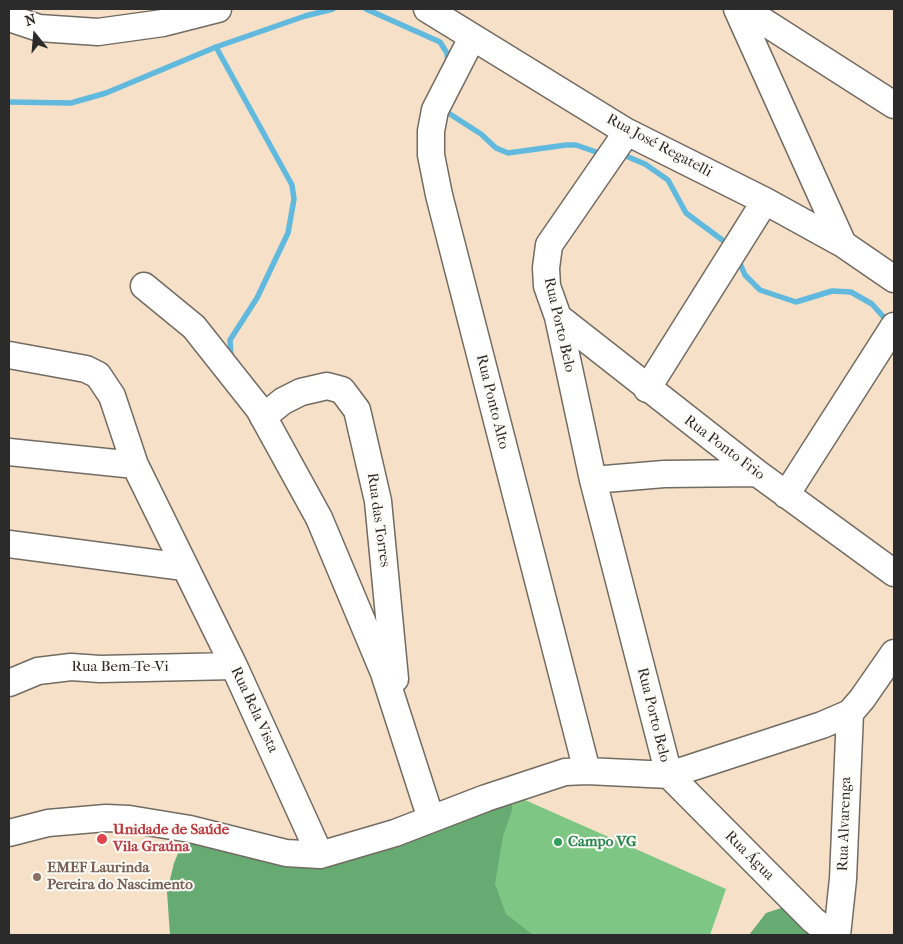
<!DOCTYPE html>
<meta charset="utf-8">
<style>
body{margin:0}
#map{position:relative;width:903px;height:944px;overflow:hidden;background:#f6e1c8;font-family:"IM FELL French Canon",serif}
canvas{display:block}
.frame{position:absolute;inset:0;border:10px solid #2b2b2b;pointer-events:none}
.north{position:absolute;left:10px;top:10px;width:50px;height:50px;-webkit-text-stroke:4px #fdfcf7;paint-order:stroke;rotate:343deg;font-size:14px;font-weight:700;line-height:20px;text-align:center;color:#2b2b2b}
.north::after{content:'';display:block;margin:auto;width:18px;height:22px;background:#2b2b2b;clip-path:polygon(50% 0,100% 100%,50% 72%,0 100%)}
</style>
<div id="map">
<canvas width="903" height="944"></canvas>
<div class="frame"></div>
<div class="north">N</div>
</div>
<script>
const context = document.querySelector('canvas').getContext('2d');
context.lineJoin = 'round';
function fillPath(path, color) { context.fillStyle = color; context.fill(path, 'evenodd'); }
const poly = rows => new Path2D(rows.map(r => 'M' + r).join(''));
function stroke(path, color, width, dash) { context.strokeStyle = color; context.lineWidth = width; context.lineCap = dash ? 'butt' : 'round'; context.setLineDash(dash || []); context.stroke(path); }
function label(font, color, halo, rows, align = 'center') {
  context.font = font + ' "IM FELL French Canon",serif'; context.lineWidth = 4; context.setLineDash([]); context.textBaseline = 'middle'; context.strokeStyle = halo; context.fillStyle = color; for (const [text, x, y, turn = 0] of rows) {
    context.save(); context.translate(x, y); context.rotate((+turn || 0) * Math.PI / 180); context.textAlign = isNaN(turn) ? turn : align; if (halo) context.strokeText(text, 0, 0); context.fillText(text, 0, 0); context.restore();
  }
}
fillPath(poly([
 [516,796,726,889,710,935,493,935,459,920]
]), '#7dc683');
fillPath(poly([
 [512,799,512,810,503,836,495,884,506,914,533,935,170,935,167,892,174,863,182,844,189,840,266,857],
 [784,907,816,935,749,935,766,913]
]), '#66ab71');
stroke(poly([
 [366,9,440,42,447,53,448,64],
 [216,47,292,185,294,199,288,233,257,298,230,340,231,357],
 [9,102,71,103,106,93,216,47,305,16,333,9],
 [442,109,481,134,496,148,508,153,566,145,576,145,602,154],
 [621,154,645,164,668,180,686,213,729,245],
 [738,259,745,275,760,290,796,302,832,291,851,292,872,304,888,322]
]), '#61b9de', 5.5);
const minor = poly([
 [427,9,627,132,765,201,843,244,894,279],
 [737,9,843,244],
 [744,9,894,105],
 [9,18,39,28,98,32,163,23,218,9],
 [472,38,435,110,431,131,431,155,439,195,587,771],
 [627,132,549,245,546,268,547,286,558,317,593,480,669,775,813,920,832,935],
 [144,286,194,327,259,409,319,518,384,673,431,819],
 [558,317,757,473,894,573],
 [9,355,86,369,98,375,112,396,135,465],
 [647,389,765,201],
 [263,417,283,401,301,392,327,386,342,390,357,410,378,501,395,679],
 [9,452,135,465,234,666,320,855],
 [593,480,664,474,757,473],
 [786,495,894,326],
 [9,544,184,567],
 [9,683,38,671,71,667,100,669,234,666],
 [9,833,48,823,106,818,129,819,190,829,286,853,320,855,395,833,486,798,565,772,587,771,669,775,822,725,850,713,862,699,894,653],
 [837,935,843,879,850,713]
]);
stroke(minor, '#726b62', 29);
stroke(minor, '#fff', 26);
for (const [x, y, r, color] of [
 [102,839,6,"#e0444e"],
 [558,842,5,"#2e9e5b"],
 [37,877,5,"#8d6e63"]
]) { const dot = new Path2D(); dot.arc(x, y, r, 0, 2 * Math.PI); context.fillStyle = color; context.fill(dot); stroke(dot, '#fdfcf7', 2); }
label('15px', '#2b2b2b', '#fdfcf7', [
 ["Rua José Regatelli",659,146,28],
 ["Rua Porto Belo",559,325,77],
 ["Rua Ponto Alto",492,402,76],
 ["Rua Ponto Frio",724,448,37],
 ["Rua das Torres",378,520,82],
 ["Rua Bem-Te-Vi",120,667],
 ["Rua Bela Vista",254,710,65],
 ["Rua Porto Belo",653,715,76],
 ["Rua Alvarenga",845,824,-88],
 ["Rua Água",749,856,45]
]);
label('bold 15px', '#be3a42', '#fdfcf7', [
 ["Unidade de Saúde",113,830],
 ["Vila Graúna",113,847]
], 'left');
label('bold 15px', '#27864d', '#fdfcf7', [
 ["Campo VG",568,842]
], 'left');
label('bold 15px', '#785e54', '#fdfcf7', [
 ["EMEF Laurinda",47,868],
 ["Pereira do Nascimento",47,885]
], 'left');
</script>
